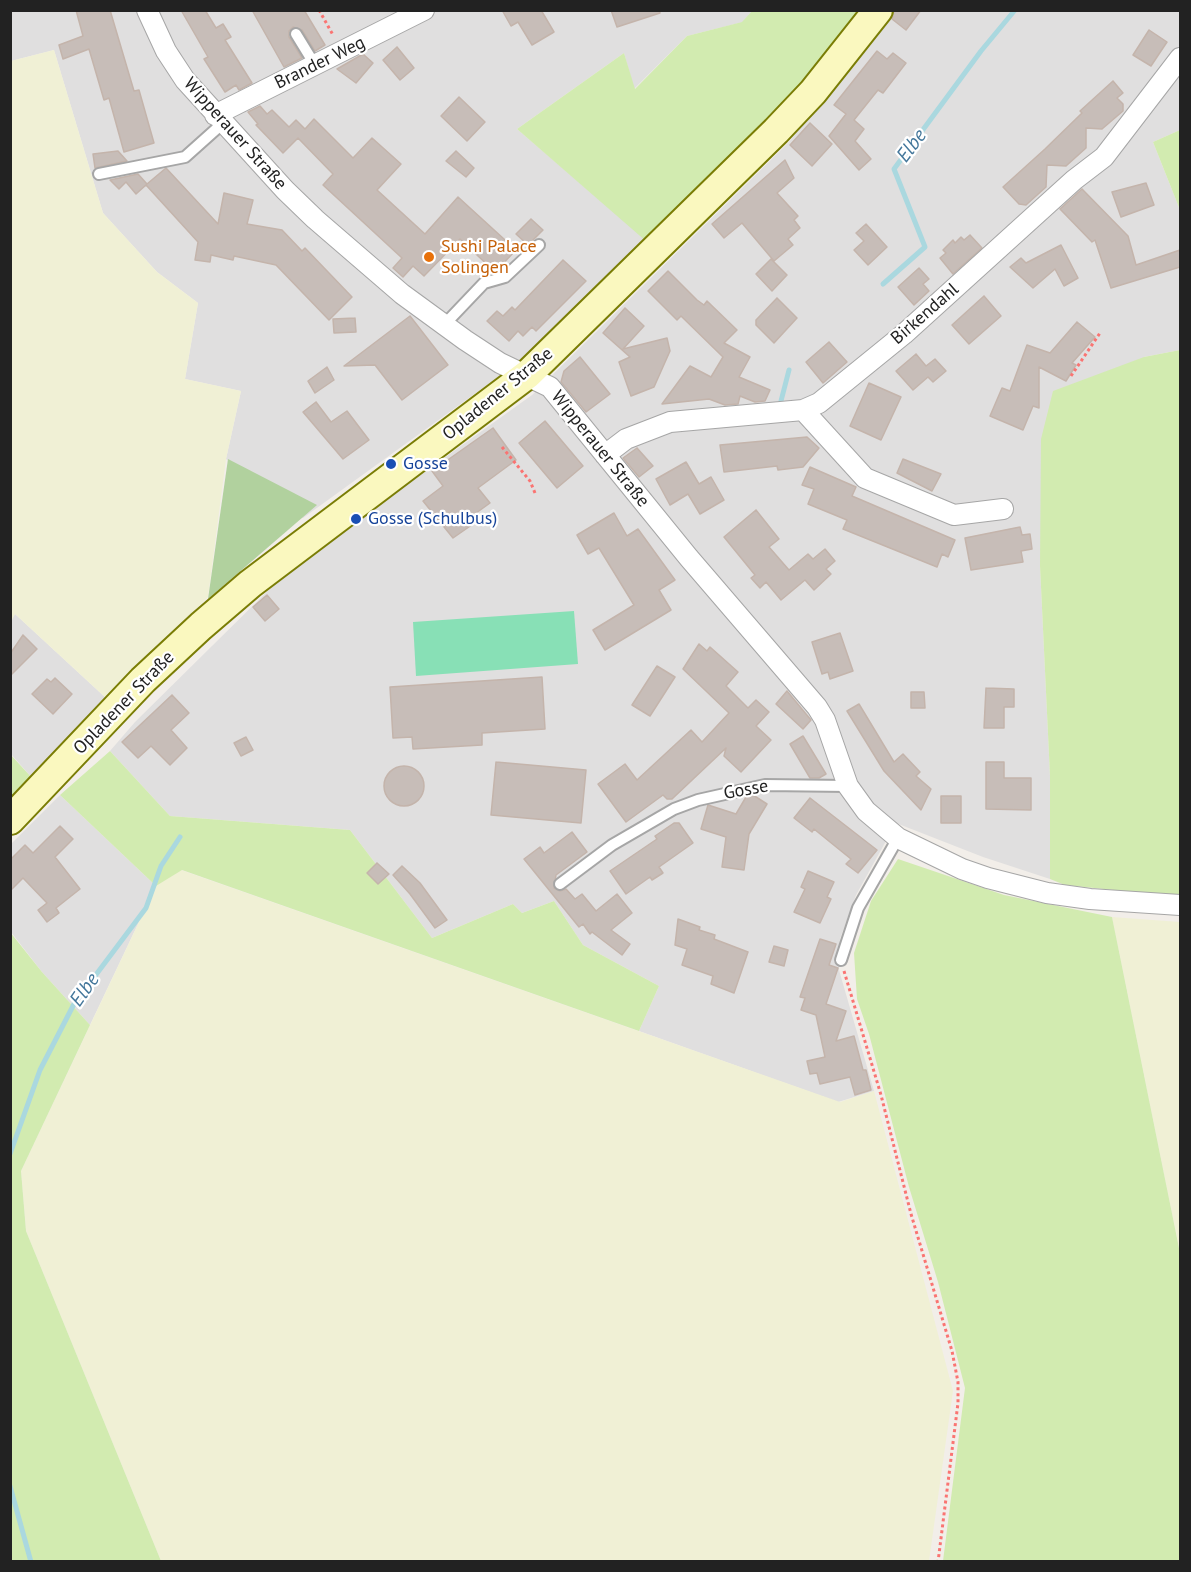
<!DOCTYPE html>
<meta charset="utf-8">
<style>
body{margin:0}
#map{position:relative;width:1191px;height:1572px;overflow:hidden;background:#f2eee9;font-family:"PT Sans",sans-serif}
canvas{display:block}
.frame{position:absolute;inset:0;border:12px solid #222;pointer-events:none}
</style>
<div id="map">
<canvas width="1191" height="1572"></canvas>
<div class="frame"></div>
</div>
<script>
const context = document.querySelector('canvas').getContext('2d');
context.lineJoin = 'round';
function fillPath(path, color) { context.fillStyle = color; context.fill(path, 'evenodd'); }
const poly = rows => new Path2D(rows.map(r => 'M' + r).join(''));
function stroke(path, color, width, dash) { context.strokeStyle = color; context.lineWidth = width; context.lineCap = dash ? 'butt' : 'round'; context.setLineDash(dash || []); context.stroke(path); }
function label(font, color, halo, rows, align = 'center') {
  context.font = font + ' "PT Sans",sans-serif'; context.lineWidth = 4.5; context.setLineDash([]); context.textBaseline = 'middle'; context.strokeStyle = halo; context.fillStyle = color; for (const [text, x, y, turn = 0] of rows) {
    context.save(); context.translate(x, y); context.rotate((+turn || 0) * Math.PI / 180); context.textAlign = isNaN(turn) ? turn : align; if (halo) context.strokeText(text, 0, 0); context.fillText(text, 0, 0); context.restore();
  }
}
fillPath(poly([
 [10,11,752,11,743,22,687,36,634,89,624,53,517,129,648,241,538,348,303,518,226,459,241,391,185,379,198,303,157,272,103,213,54,50,11,61],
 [892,11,1180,11,1180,130,1153,142,1180,210,1180,350,1144,357,1040,566,1050,776,1050,879,983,857,896,823,856,895,840,939,839,970,874,1091,838,1102,639,1031,659,986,583,945,554,901,522,913,513,904,432,938,350,830,170,816,110,751,135,722,291,568,532,395,788,143],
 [15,614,107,699,33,779,11,754,10,622],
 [60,795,156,886,90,1025,42,972,11,932,11,844]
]), '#e0dfdf');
fillPath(poly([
 [54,50,103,213,157,272,198,303,185,379,241,391,226,459,208,597,107,699,15,614,11,622,11,61],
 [181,870,840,1102,874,1091,953,1391,929,1561,161,1561,26,1231,21,1171,156,886],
 [1112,917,1180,922,1180,1253]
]), '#f0f0d5');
fillPath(poly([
 [752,11,859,11,810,76,647,242,517,129,624,53,635,89,687,36,742,22],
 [1180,130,1180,210,1153,142],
 [1180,350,1180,894,1153,894,1065,885,1050,879,1050,776,1040,566,1041,439,1053,391,1144,357],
 [110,751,170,816,350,830,432,938,513,904,522,913,554,901,583,945,659,986,639,1031,182,870,156,886,60,795],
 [10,754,33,779,10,801],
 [898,859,1004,895,1112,917,1180,1253,1180,1561,943,1561,965,1388,938,1282,909,1187,869,1034,857,999,854,953,871,901],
 [10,932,42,972,90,1025,21,1171,26,1231,161,1561,11,1561]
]), '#d2ebb0');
fillPath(poly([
 [228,459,317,505,208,599]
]), '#b1d19e');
fillPath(poly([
 [574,611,578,664,416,676,413,622]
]), '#88e0b6');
stroke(poly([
 [883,284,925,247,894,169,981,51,1015,10],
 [781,401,789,370],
 [10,1154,40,1070,74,1004,146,908,161,866,180,837],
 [10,1486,31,1562]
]), '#aad8df', 5);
const building = poly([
 [76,10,110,10,134,91,139,90,154,143,124,152,109,98,104,100,89,49,63,59,59,45,83,36,76,10],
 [181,10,205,10,216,28,223,24,231,37,225,40,252,83,239,90,236,85,225,92,204,59,208,57,181,10],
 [252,10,304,10,325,45,315,51,302,30,293,27,289,31,289,37,302,58,284,67,252,10],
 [502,10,541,10,554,32,532,45,518,22,511,26,502,10],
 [611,10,659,10,660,13,617,27,611,10],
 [894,10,921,10,906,30,892,19,894,10],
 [1149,30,1167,42,1151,66,1133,55,1149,30],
 [397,47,414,68,400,80,383,60,397,47],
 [877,51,887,59,893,53,906,63,883,93,878,90,854,120,864,129,855,141,871,159,859,170,829,136,846,114,834,105,877,51],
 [363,54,373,63,356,83,337,69,363,54],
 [1113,81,1123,93,1117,98,1123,104,1123,111,1102,129,1086,128,1086,148,1066,166,1047,165,1046,187,1026,205,1019,204,1003,187,1045,149,1082,113,1080,111,1113,81],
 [459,97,485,122,467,141,441,116,459,97],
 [260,106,267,114,272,110,289,127,296,120,305,129,314,119,353,158,372,138,401,164,377,190,425,234,458,197,516,250,495,272,460,239,424,276,413,266,403,277,393,268,402,258,323,185,333,174,298,138,283,153,256,125,258,124,248,112,260,106],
 [810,123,832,144,812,166,790,145,810,123],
 [118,151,127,161,95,168,93,154,118,151],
 [456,151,474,168,466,177,446,161,456,151],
 [785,160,794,178,777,193,798,216,794,220,800,228,788,239,793,245,774,261,742,223,724,238,712,224,785,160],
 [166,168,218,224,224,193,253,200,247,224,282,230,302,251,305,248,352,297,329,320,276,265,234,256,233,260,211,255,210,262,195,260,198,242,146,185,136,194,126,182,119,189,110,180,138,174,147,184,166,168],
 [1146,183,1154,205,1121,217,1112,192,1146,183],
 [1082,189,1128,236,1136,265,1180,250,1180,267,1111,288,1095,240,1092,242,1060,209,1082,189],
 [531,219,543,230,528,245,516,234,531,219],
 [866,224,887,247,868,265,854,250,864,241,856,233,866,224],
 [970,235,982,248,953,274,940,258,946,253,943,250,953,240,955,243,961,237,964,240,970,235],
 [1061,245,1078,278,1064,286,1055,269,1033,288,1010,267,1021,258,1026,263,1061,245],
 [771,259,787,275,772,291,756,274,771,259],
 [563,260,586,281,536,331,532,327,523,336,518,331,509,341,487,321,497,311,503,316,512,307,515,310,563,260],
 [919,268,929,279,923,284,929,291,914,305,898,287,919,268],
 [668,271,697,300,704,305,707,301,737,330,724,343,750,357,739,377,770,390,765,401,755,402,740,396,738,404,725,405,709,399,662,404,690,366,711,377,723,357,681,316,677,320,648,291,668,271],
 [984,296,1001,316,969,344,952,325,984,296],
 [777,298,797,318,774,343,756,325,756,320,777,298],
 [625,308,644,326,623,349,667,338,670,351,654,387,631,396,619,362,630,357,603,333,625,308],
 [410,316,448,365,402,400,375,365,344,366,410,316],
 [355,318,356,332,334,333,333,319,355,318],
 [1077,322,1095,337,1072,363,1076,365,1066,381,1039,367,1039,408,1033,406,1023,430,990,416,1002,388,1010,391,1027,345,1050,353,1077,322],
 [829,342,847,362,823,383,806,362,829,342],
 [916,354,926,366,935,359,946,371,933,382,928,377,913,390,896,371,916,354],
 [580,357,610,394,586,412,561,382,564,371,580,357],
 [327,367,334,380,315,393,308,381,327,367],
 [869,383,901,397,881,440,850,426,869,383],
 [316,402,331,422,347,411,369,440,343,459,303,412,316,402],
 [545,421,583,466,557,488,519,443,545,421],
 [493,428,516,460,478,488,490,503,472,516,476,522,453,538,423,501,443,486,432,471,493,428],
 [807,437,819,448,803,467,778,470,777,466,724,472,720,445,807,437],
 [637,448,653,466,639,477,623,458,637,448],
 [903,459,941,474,932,491,897,473,903,459],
 [686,462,699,484,711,477,724,500,700,514,688,494,670,505,656,479,686,462],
 [810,467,856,487,852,496,955,540,948,557,942,554,937,567,843,529,847,520,808,504,814,489,802,485,810,467],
 [756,510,779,539,769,547,789,570,808,554,813,559,825,549,835,561,826,569,831,574,814,590,805,580,781,600,766,582,760,588,751,578,755,575,724,537,756,510],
 [614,513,627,536,638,529,675,580,659,590,671,610,605,650,593,630,634,605,599,548,588,554,577,535,614,513],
 [1020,527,1022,535,1030,534,1032,549,1021,551,1023,562,971,570,965,538,1020,527],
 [267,595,279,609,265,621,253,607,267,595],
 [840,633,853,671,830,679,828,672,822,674,812,642,840,633],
 [23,635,37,649,10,676,10,654,23,635],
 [699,644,707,651,710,647,738,672,726,686,748,708,756,700,769,712,756,726,771,740,741,772,724,756,726,748,672,799,667,799,663,795,626,822,598,784,625,764,637,780,691,730,702,742,729,713,683,669,699,644],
 [657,666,675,677,650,716,632,705,657,666],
 [542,677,545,729,482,733,482,745,413,749,412,737,393,738,390,687,542,677],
 [55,678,72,694,53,714,32,694,47,679,51,682,55,678],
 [986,688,1014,689,1014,707,1004,707,1004,728,984,728,986,688],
 [787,691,811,720,803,729,776,704,787,691],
 [911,692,924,692,925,708,911,708,911,692],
 [172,695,189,713,171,730,187,748,170,765,151,746,138,758,122,742,172,695],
 [859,704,894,762,903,754,920,772,916,776,931,789,921,810,884,771,847,711,859,704],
 [803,736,826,774,819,778,810,778,790,744,803,736],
 [246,737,253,750,241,756,234,743,246,737],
 [496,762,586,770,581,823,491,815,496,762],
 [986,762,1004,762,1004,778,1031,778,1031,810,986,809,986,762],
 '384 786a20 20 0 1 1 40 0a20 20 0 1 1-40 0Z',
 [753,795,767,804,749,834,744,870,722,867,726,837,701,829,708,805,736,814,746,797,753,795],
 [941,796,961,796,961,823,941,823,941,796],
 [810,798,877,850,858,873,846,864,851,859,814,829,812,832,794,818,810,798],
 [674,823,679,823,693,843,659,867,663,873,652,880,650,877,626,894,610,871,657,839,655,836,674,823],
 [60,826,73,839,55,857,80,889,56,908,59,913,47,922,38,910,47,903,23,878,10,891,10,860,25,845,33,853,60,826],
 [572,832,587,852,556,875,554,888,560,891,566,889,575,899,582,894,596,911,617,894,632,913,611,930,630,944,622,955,592,932,590,934,583,924,579,927,524,859,540,847,544,853,572,832],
 [377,863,389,874,378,884,367,873,377,863],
 [402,866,420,883,447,920,435,928,410,894,393,875,402,866],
 [808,871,834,882,827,897,831,899,820,923,794,912,805,889,801,887,808,871],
 [678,919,700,927,699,930,715,935,714,939,748,952,734,993,711,984,713,976,682,965,687,949,675,945,678,919],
 [820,939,836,944,829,965,838,968,826,1004,846,1011,836,1041,854,1036,863,1070,866,1070,871,1090,855,1095,850,1077,820,1084,817,1073,810,1074,807,1061,825,1057,816,1015,801,1010,805,998,800,997,820,939],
 [774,946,788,950,784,966,769,962,774,946]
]);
fillPath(building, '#c7bdb8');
stroke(building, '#c4b4ab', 1.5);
const service = poly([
 [296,34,315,65],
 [99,174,185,157,223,123],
 [444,325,484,283,505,277,539,245],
 [560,884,612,845,674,809,698,800,765,785,848,786],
 [841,960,858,908,898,838]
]);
const minor = poly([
 [147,10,166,51,185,80,285,190,315,219,402,294,465,340,500,363,550,387,689,558,817,707,825,720,848,786,866,811,898,838,962,869,988,878,1047,893,1090,899,1180,905],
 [215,115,424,10],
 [803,410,865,478,954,515,1003,509],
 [605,455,626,439,670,422,803,410,819,403,904,334,1074,180,1104,157,1180,58]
]);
const secondary = poly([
 [10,820,143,680,201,626,250,584,528,374,776,131,813,92,878,10]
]);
stroke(service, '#a6a6a6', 14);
stroke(minor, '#a6a6a6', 22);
stroke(secondary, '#7a7d05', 32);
stroke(poly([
 [319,10,333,35],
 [1071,376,1100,333],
 [502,447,530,481,535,493],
 [844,971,881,1095,911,1214,952,1351,958,1382,958,1403,938,1562]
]), '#fa7472', 3, [3, 3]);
stroke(service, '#fff', 10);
stroke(minor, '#fff', 20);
stroke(secondary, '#faf8bf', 28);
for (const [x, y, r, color] of [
 [429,257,6,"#e8710a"],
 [391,464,6,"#1a4fb4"],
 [356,519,6,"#1a4fb4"]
]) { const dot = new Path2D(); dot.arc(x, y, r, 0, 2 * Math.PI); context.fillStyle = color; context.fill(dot); stroke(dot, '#fff', 2); }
label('18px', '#222', '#fff', [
 ["Brander Weg",320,63,-26],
 ["Wipperauer Straße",235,134,48],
 ["Birkendahl",925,314,-41],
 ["Opladener Straße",498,394,-39],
 ["Wipperauer Straße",600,449,51],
 ["Opladener Straße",124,703,-46],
 ["Gosse",746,790,-10]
]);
label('18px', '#c56008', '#fff', [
 ["Sushi Palace",441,247],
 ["Solingen",441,268]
], 'left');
label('18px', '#164399', '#fff', [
 ["Gosse",403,464],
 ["Gosse (Schulbus)",368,519]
], 'left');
label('italic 20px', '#44779b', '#fff', [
 ["Elbe",912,146,-53],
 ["Elbe",85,990,-55]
]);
</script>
